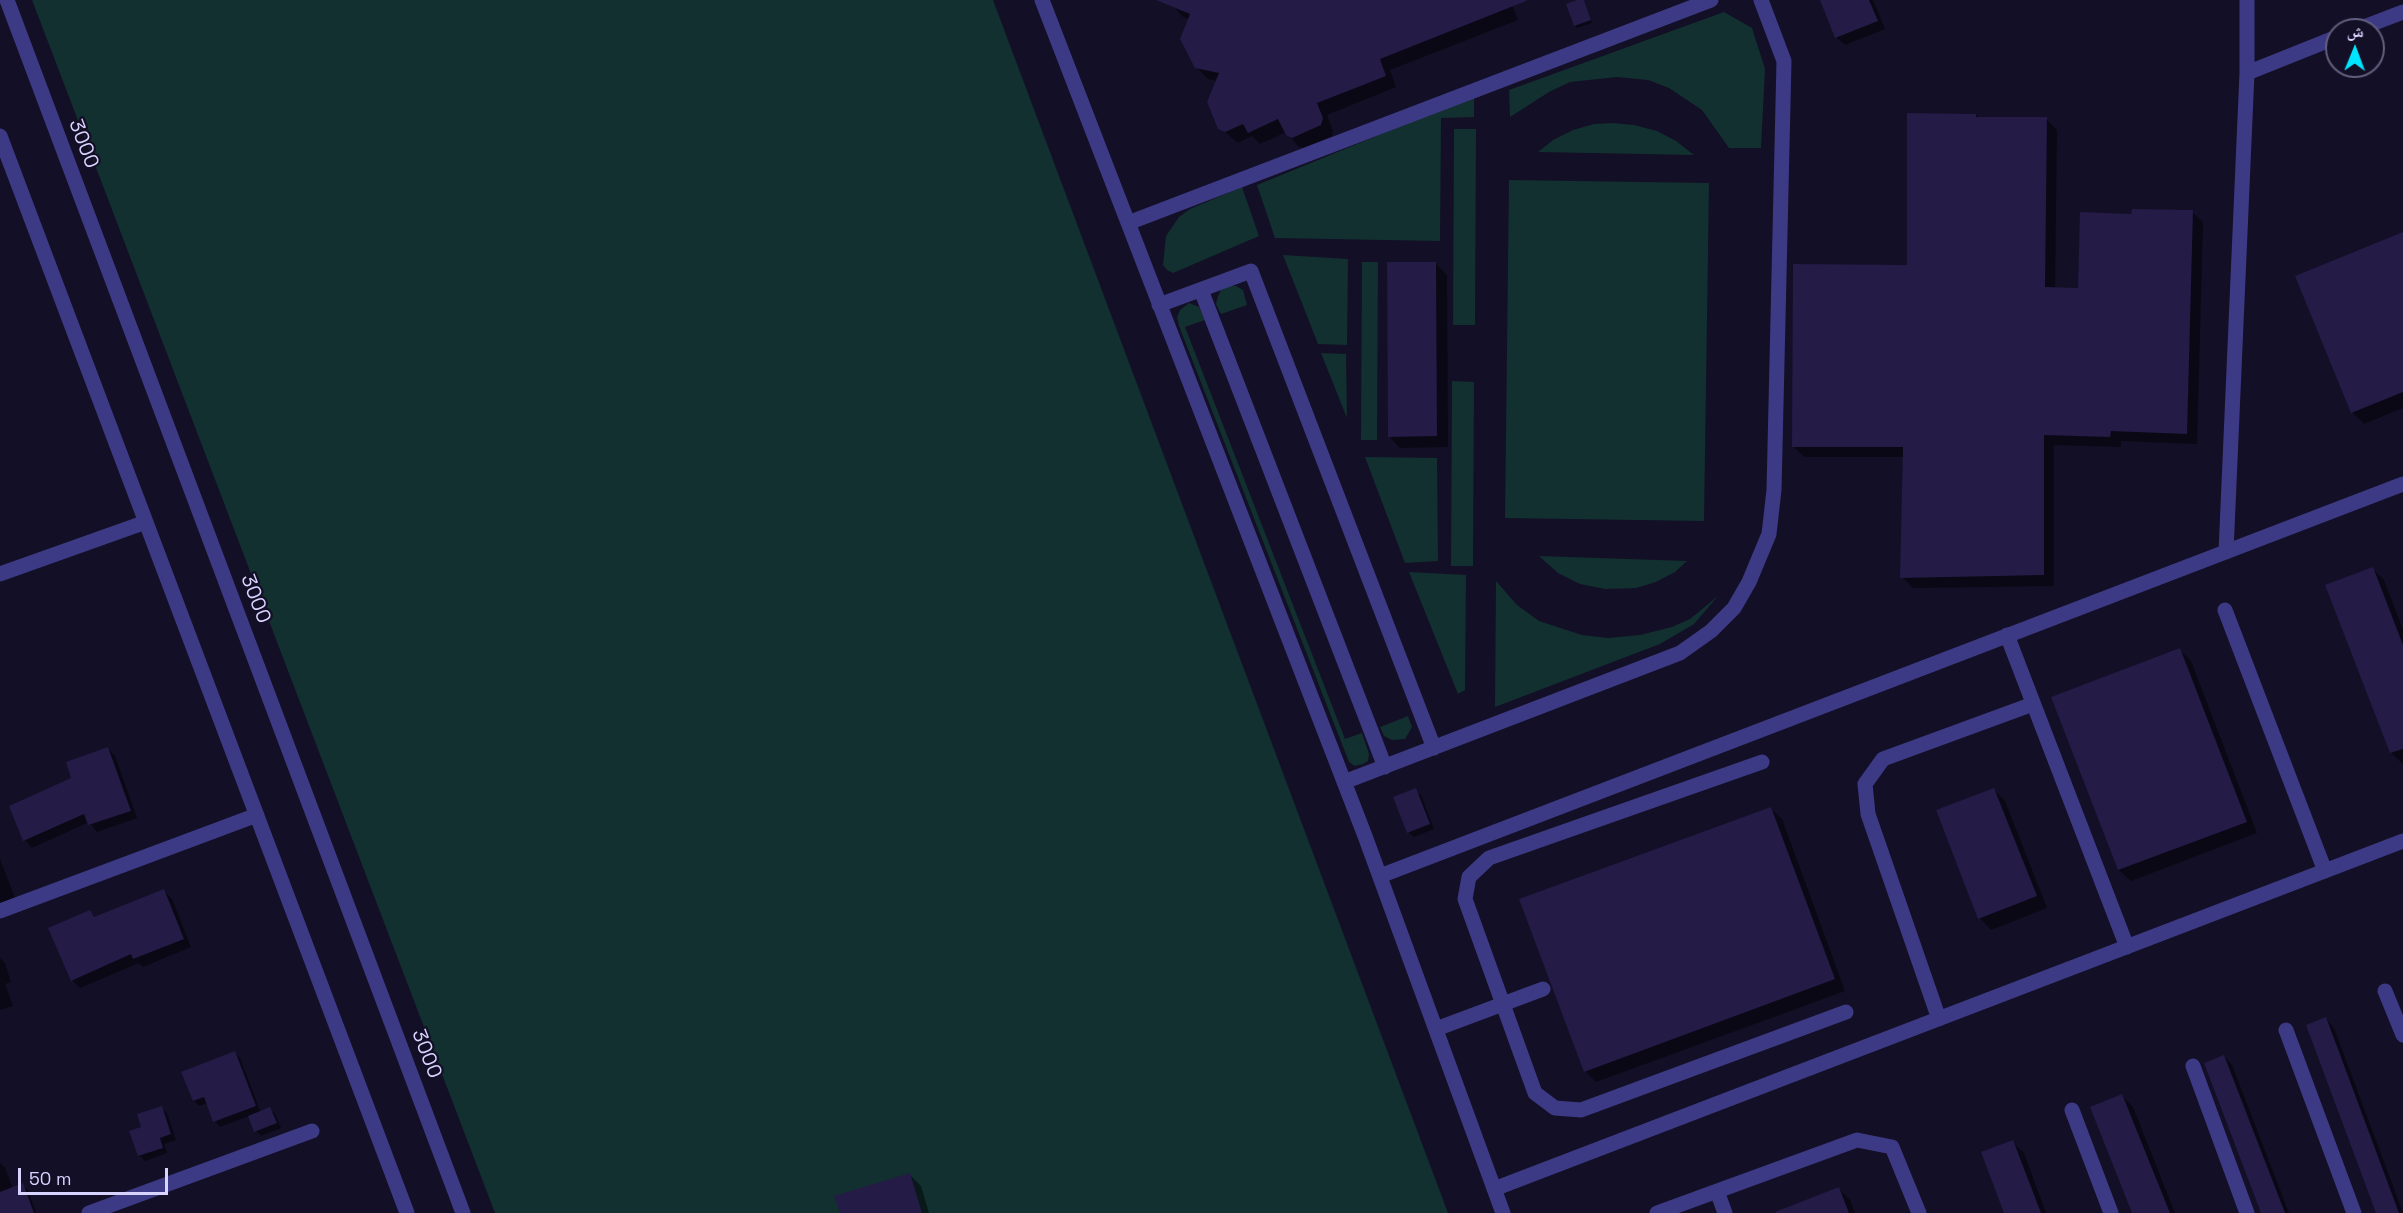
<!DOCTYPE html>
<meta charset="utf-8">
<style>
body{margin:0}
#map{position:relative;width:2403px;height:1213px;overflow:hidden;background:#130f26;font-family:"Space Grotesk","Noto Naskh Arabic",sans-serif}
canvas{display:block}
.north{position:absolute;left:2325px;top:18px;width:60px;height:60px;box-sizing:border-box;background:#130f26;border:2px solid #625e7d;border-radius:50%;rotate:1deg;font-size:16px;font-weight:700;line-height:24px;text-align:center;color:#d9d4ff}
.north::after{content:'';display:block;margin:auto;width:21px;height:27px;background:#00e5ff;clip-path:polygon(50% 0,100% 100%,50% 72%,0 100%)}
.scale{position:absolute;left:18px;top:1168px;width:150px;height:27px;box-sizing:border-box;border:3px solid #d9d4ff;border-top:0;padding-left:8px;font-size:18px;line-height:21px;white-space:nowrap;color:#d9d4ff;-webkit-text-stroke:4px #130f26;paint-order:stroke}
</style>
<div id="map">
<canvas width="2403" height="1213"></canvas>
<div class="north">ش</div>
<div class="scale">50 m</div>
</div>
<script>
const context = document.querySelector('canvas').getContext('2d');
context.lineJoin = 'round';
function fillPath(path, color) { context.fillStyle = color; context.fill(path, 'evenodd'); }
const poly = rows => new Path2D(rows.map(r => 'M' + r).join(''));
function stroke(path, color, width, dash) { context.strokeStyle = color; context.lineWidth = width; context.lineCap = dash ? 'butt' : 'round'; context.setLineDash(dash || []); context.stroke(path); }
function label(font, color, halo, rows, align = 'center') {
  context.font = font + ' "Space Grotesk",sans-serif'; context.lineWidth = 4.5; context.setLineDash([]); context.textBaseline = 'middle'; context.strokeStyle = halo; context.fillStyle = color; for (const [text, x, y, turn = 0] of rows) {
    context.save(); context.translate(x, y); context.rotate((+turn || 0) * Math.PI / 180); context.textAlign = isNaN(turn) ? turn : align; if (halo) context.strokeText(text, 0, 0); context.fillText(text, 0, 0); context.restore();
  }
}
fillPath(poly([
 [32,0,993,0,1448,1213,495,1213],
 [1724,12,1752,28,1765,69,1761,148,1729,148,1702,110,1669,88,1648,80,1617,77,1570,82,1549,92,1510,117,1509,90],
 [1474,96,1474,117,1441,118,1440,241,1275,238,1257,185],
 [1613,123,1634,125,1657,131,1676,141,1694,155,1538,152,1553,140,1573,130,1594,124],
 [1454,129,1476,129,1475,325,1453,325],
 [1509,180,1709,183,1704,521,1505,518],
 [1242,187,1259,236,1173,273,1167,270,1163,265,1166,236,1179,217,1190,209],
 [1283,255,1348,259,1347,345,1318,344],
 [1362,262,1378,262,1377,440,1361,440],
 [1227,286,1236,286,1243,290,1247,305,1221,314,1216,304,1218,296,1221,290],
 [1189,303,1199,307,1205,320,1185,327,1345,739,1362,733,1369,754,1368,761,1363,764,1355,766,1349,762,1179,326,1177,317,1180,310],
 [1321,353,1346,354,1347,418],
 [1452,381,1474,382,1473,566,1451,566],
 [1365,457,1437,458,1438,561,1405,563],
 [1539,556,1687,561,1675,572,1656,582,1636,588,1605,589,1580,584,1558,573],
 [1409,572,1466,575,1465,690,1458,694],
 [1496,581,1517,605,1539,621,1582,635,1608,638,1640,635,1672,627,1690,619,1718,596,1694,624,1660,644,1495,707],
 [1408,716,1412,727,1405,739,1392,740,1384,736,1380,727]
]), '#12302f');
fillPath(poly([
 [1168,0,1510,0,1518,20,1390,70,1396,87,1327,115,1333,131,1332,136,1304,148,1298,146,1286,132,1260,144,1252,136,1238,143,1220,128,1217,81,1208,79,1196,67,1189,20,1182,16],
 [1581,0,1585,2,1592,23,1577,28,1575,26],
 [1822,0,1873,0,1885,29,1845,45,1836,37],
 [1976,115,1979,118,2046,119,2057,130,2055,289,2079,290,2133,215,2192,212,2203,222,2197,444,2121,441,2121,447,2054,445,2054,586,1913,588,1902,577,1904,457,1804,457,1793,446,1909,266],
 [2403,234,2403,408,2364,424,2353,413,2297,277],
 [1435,263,1447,275,1448,447,1400,448,1389,436],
 [2372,568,2384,580,2403,630,2403,764,2391,753,2327,586],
 [2180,650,2191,661,2257,833,2131,881,2119,870,2053,698],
 [108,748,115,756,137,818,97,832,89,822,32,848,25,840,11,807,73,779],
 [1415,790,1421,795,1434,829,1414,837,1408,832],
 [1994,790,2005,801,2047,908,1991,930,1980,918,1938,811],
 [1770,808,1782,819,1845,991,1596,1082,1585,1071],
 [0,859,15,898,0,904],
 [164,891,172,899,191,947,143,967,139,963,80,988,72,980,90,912,96,918],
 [0,958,5,963,11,982,5,984,13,1006,0,1010],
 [2326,1019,2334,1028,2403,1213,2378,1213],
 [234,1053,240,1058,261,1113,270,1109,275,1114,281,1128,261,1136,256,1131,249,1116,220,1127,215,1121,208,1103,199,1106,194,1101],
 [2224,1056,2232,1065,2289,1213,2263,1213],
 [2122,1096,2133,1107,2175,1213,2134,1213],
 [161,1108,167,1113,176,1140,164,1144,167,1153,145,1161,139,1155,143,1128],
 [2012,1142,2024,1153,2046,1213,2005,1213],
 [0,1163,5,1168,13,1189,22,1185,28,1190,36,1213,0,1213],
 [910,1175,921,1186,929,1213,841,1213],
 [1839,1189,1850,1200,1855,1213,1776,1213]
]), '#0007');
fillPath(poly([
 [1156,0,1526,0,1526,1,1380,59,1386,76,1317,103,1323,118,1321,125,1292,138,1286,135,1278,119,1248,133,1243,124,1225,132,1218,129,1207,102,1219,73,1195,68,1180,39,1190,14],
 [1577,0,1584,0,1591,20,1574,26,1566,4],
 [1820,0,1869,0,1878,21,1835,38],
 [1907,113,1976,114,1976,117,2047,117,2045,287,2078,288,2080,212,2131,214,2132,209,2193,210,2187,434,2111,431,2110,437,2044,435,2044,575,1900,578,1903,447,1792,447,1793,264,1907,265],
 [2403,232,2403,392,2351,413,2295,276],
 [1387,262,1436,262,1437,436,1388,437],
 [2373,567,2403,645,2403,749,2390,753,2325,585],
 [2180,648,2247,822,2118,870,2051,697],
 [108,747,131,811,88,825,84,814,23,841,9,806,71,778,66,762],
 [1416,788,1430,824,1407,833,1393,797],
 [1994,788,2037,896,1978,919,1936,810],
 [1771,807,1835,979,1584,1072,1519,899],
 [164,889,184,939,133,959,131,954,71,981,48,928,90,910,94,917],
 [2326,1017,2399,1213,2376,1213,2306,1025],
 [235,1051,256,1106,213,1122,204,1097,193,1101,181,1072],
 [2224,1055,2285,1213,2261,1213,2204,1063],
 [2122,1094,2170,1213,2132,1213,2090,1107],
 [162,1106,171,1134,160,1138,163,1148,138,1156,129,1131,141,1127,137,1114],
 [270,1107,277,1123,254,1132,248,1116],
 [2013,1140,2041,1213,2004,1213,1981,1152],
 [910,1173,922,1213,840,1213,834,1196],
 [23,1183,34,1213,0,1213,0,1192],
 [1839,1187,1849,1213,1776,1213,1775,1212]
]), '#241b47');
stroke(poly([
 [7,0,463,1213],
 [1042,0,1365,836,1503,1213],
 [2356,30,2403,12],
 [2247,73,2337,37],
 [0,136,407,1213],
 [1128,223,1711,0],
 [1201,290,1385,767],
 [1159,305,1251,271,1434,748],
 [2226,552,2247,73,2247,0],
 [0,574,146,522],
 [2225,610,2325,871],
 [2007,635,2127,947],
 [1762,762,1489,858,1469,877,1465,899,1535,1093,1555,1108,1581,1110,1846,1012],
 [1344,782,1680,653,1711,631,1734,608,1749,582,1769,534,1774,490,1784,61,1761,0],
 [1380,876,2403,484],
 [0,911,257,815],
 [2385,991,2403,1035],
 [1939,1019,1868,814,1865,784,1883,759,2033,704],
 [1436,1029,1543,989],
 [2286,1030,2354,1213],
 [2193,1066,2247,1213],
 [2072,1110,2111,1213],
 [1494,1189,2403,841],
 [1717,1191,1725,1213],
 [89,1213,312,1131],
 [1657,1213,1857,1140,1892,1147,1919,1213]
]), '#3d3a85', 15);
label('20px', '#d9d4ff', '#130f26', [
 ["3000",83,144,69],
 ["3000",255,599,69],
 ["3000",426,1054,69]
]);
</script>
